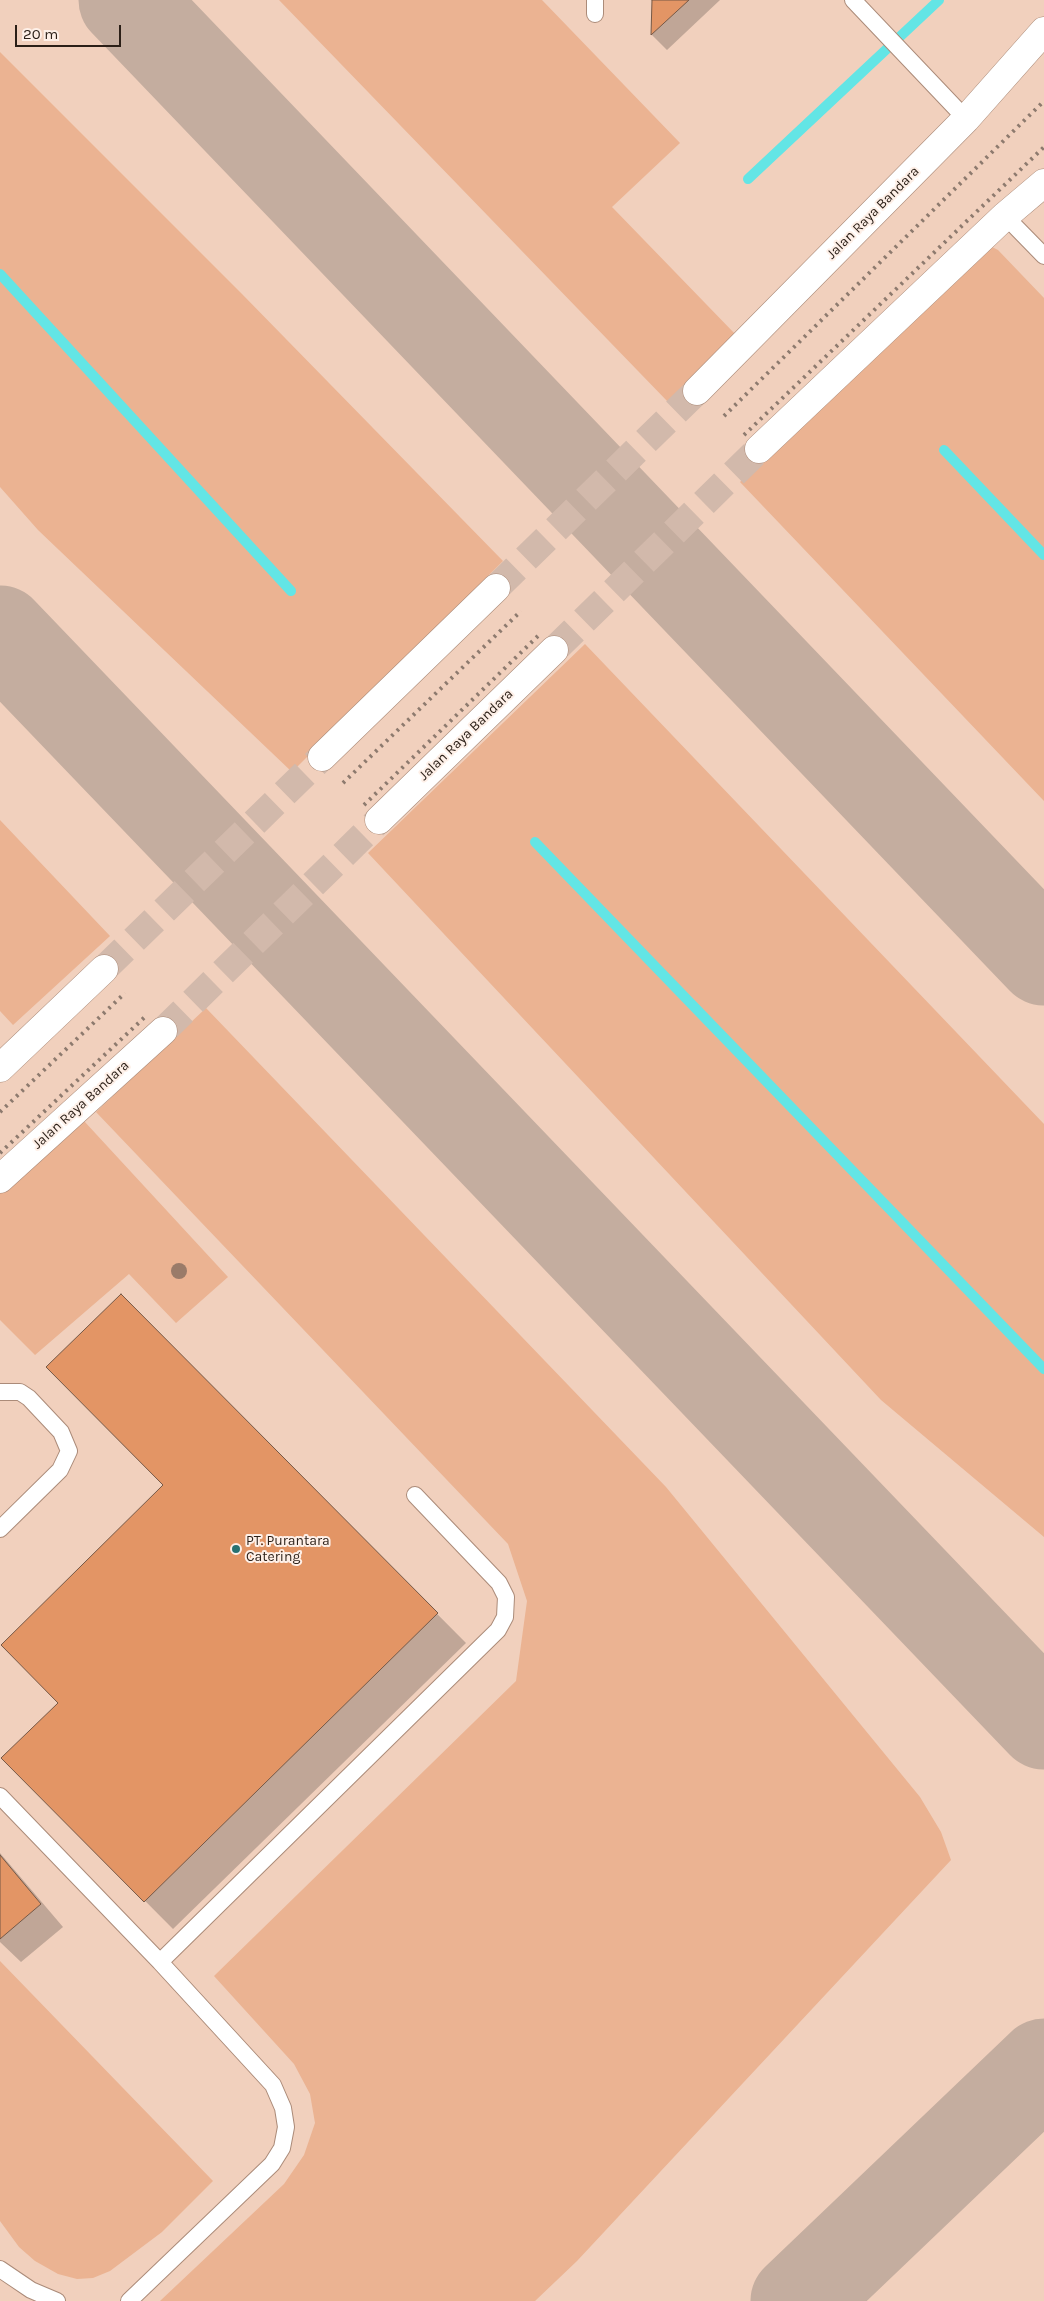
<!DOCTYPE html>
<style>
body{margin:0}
#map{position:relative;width:1044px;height:2301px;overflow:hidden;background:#fce0d0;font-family:Karla,sans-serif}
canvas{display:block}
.scale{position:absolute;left:15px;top:25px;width:106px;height:22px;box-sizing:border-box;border:2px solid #2b1f17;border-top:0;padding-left:6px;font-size:15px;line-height:18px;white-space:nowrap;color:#2b1f17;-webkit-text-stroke:4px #fef0e8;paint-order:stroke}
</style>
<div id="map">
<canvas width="1044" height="2301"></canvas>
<div class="scale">20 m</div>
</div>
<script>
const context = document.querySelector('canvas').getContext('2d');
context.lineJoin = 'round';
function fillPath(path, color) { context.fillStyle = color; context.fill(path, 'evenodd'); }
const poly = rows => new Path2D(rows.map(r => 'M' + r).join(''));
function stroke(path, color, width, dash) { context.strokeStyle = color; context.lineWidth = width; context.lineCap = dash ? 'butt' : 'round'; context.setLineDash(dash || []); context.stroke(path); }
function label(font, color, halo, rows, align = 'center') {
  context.font = font + ' Karla,sans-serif'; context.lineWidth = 4; context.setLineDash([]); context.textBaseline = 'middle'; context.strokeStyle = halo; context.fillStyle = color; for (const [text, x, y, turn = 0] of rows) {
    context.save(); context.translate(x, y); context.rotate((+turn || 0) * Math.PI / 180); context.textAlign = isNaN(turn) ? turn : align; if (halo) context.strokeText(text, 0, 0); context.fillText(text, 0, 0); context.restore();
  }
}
fillPath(poly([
 [0,0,1044,0,1044,2301,0,2301]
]), '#f1d0bd');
fillPath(poly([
 [279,0,542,0,680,143,612,207,737,336,669,403],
 [0,52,242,294,503,561,292,772,38,530,0,487],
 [990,246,998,250,1044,298,1044,801,740,482,976,253],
 [585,644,1044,1124,1044,1537,881,1400,368,853],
 [0,820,110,936,13,1025,0,1011],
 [206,1008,666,1487,920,1797,941,1832,951,1860,577,2261,535,2301,160,2301,284,2184,304,2155,315,2123,310,2094,294,2064,214,1976,516,1681,527,1601,508,1544,96,1112],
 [84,1121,228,1277,176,1323,129,1274,35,1355,0,1320,0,1191],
 [0,1961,213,2181,162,2232,110,2271,93,2278,77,2279,58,2274,35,2261,19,2247,0,2221]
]), '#ebb392');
fillPath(poly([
 [653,0,720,0,667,50,652,35],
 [121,1296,466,1643,173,1929,3,1758,60,1703,165,1486],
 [0,1853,63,1927,21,1962,0,1942]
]), '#0003');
stroke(poly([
 [748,179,939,0],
 [0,274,291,591],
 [944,450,1044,555],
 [535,842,1044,1369]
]), '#63e5e5', 10);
stroke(poly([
 [126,0,1044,958],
 [0,633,1044,1722],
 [798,2301,1044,2066]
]), '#c4ad9f', 95);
const building = poly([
 [652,0,689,0,651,35,652,0],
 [121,1294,438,1613,144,1902,1,1758,58,1703,1,1645,163,1485,46,1367,121,1294],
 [0,1855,41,1904,0,1939,0,1855]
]);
fillPath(building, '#e39565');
stroke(building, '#765947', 1);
stroke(poly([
 [496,588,697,391],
 [554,650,759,449],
 [104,969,322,757],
 [163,1031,379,820]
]), '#d2b9ab', 28, [28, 14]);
const lane = poly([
 [853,0,966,119],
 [595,14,595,0],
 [1005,216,1044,256],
 [0,1392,20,1392,29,1398,61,1432,69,1451,60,1470,0,1529],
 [0,1796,160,1962,273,2085,283,2108,286,2127,282,2148,272,2164,129,2301],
 [160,1962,498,1630,505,1617,506,1597,499,1583,415,1495],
 [0,2269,31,2290,57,2301]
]);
const secondary = poly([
 [697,391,966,119,1044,31],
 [759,449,1005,216,1044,183],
 [322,757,496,588],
 [379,820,554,650],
 [0,1068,104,969],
 [0,1179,163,1031]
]);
stroke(lane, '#ab8b79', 18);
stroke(secondary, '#ab8b79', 29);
stroke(lane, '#fff', 16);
stroke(secondary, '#fff', 28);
stroke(poly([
 [724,416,1044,101],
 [744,435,1044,147],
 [343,783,521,611],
 [364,805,540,634],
 [0,1112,125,993],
 [0,1153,147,1015]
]), '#8d7a6e', 4, [2.5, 5]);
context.fillStyle = '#9a7b69';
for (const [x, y] of [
 [179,1271]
]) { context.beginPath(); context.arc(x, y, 8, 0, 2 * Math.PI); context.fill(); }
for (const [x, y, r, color] of [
 [236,1549,5,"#277171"]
]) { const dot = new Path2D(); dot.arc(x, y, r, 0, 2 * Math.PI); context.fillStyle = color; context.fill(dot); stroke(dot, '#fef0e8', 2); }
label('14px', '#2b1f17', '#fef0e8', [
 ["Jalan Raya Bandara",873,213,-45],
 ["Jalan Raya Bandara",466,735,-44],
 ["Jalan Raya Bandara",81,1105,-42]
]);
label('14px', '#2b1f17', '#fef0e8', [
 ["PT. Purantara",246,1541],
 ["Catering",246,1557]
], 'left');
</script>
